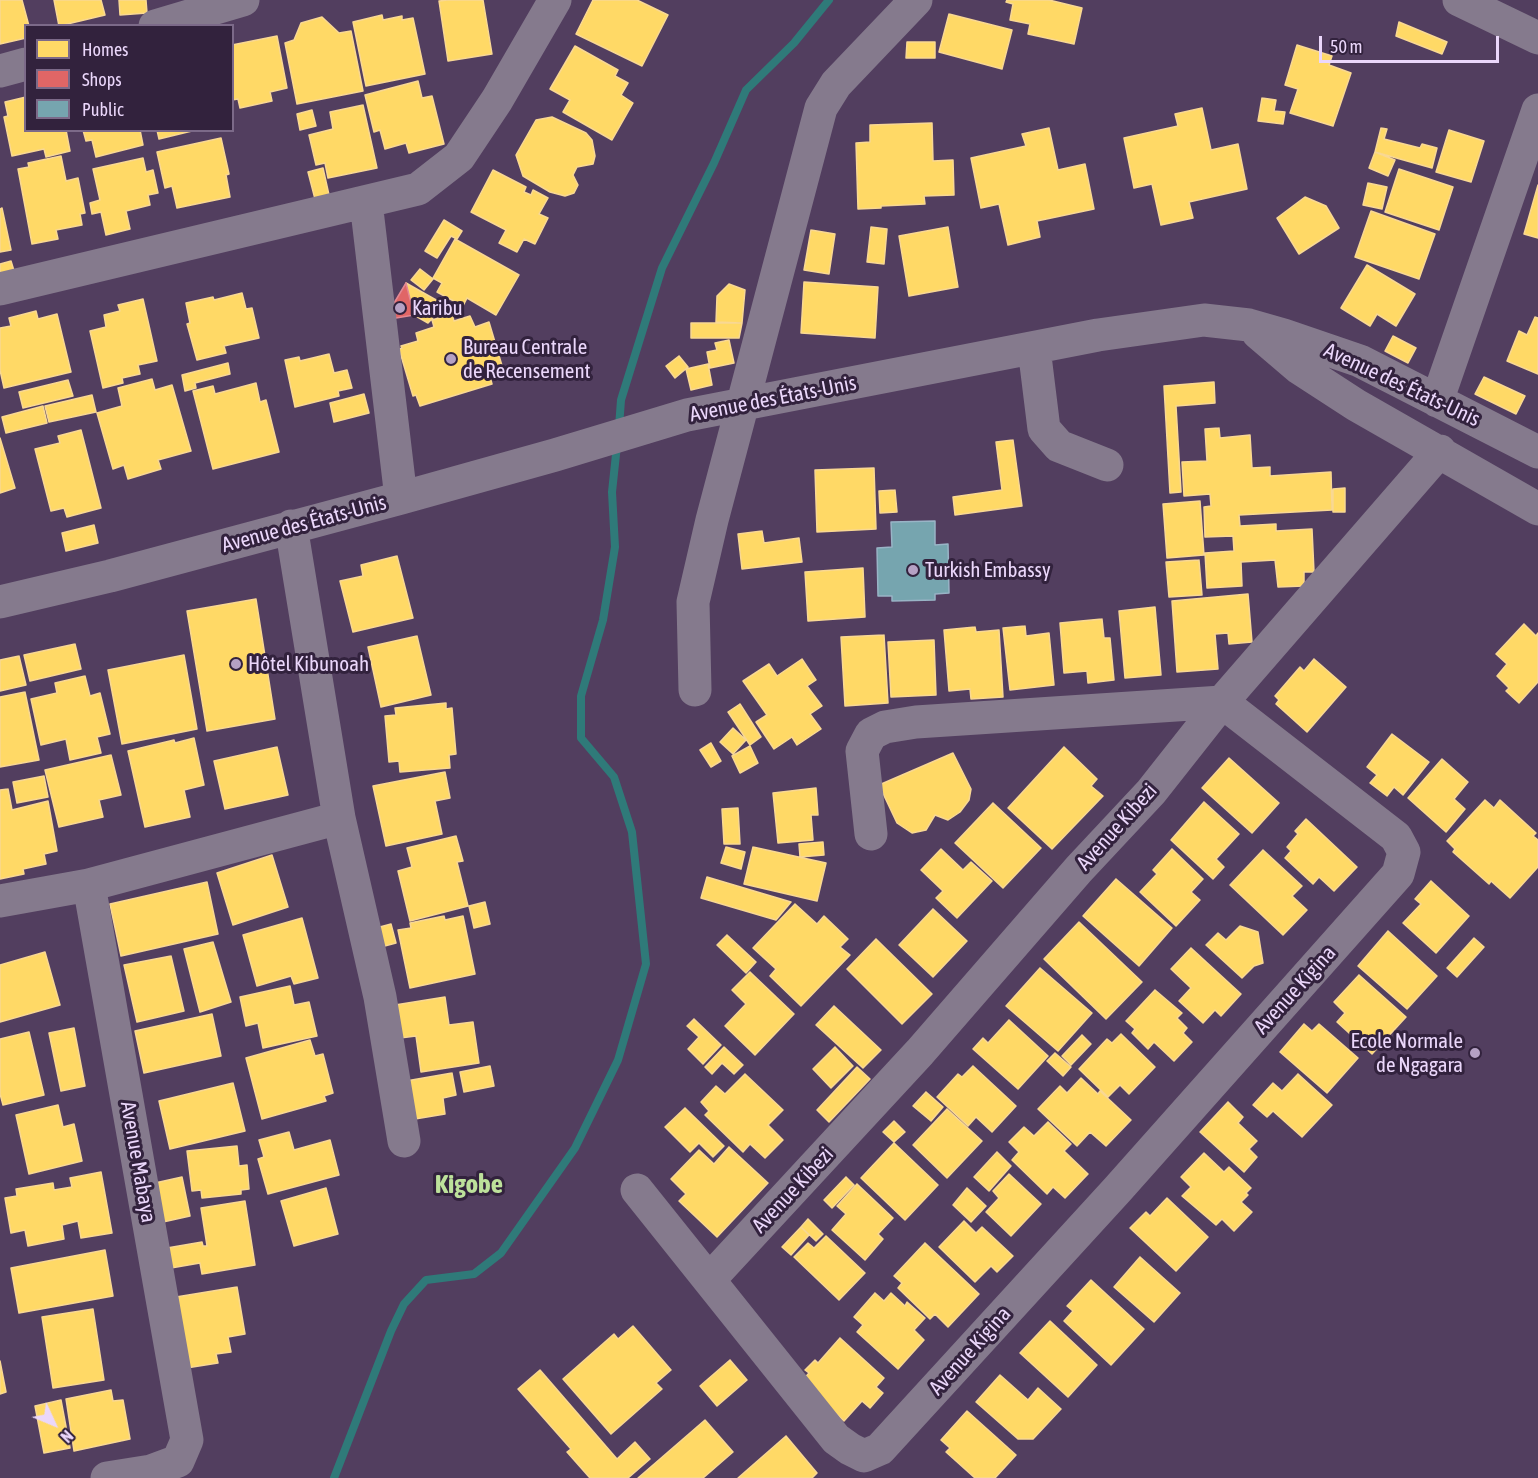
<!DOCTYPE html>
<meta charset="utf-8">
<style>
body{margin:0}
#map{position:relative;width:1538px;height:1478px;overflow:hidden;background:#523e5f;font-family:"Asap Condensed",sans-serif}
canvas{display:block}
.legend{position:absolute;left:24px;top:24px;width:210px;height:108px;box-sizing:border-box;background:#32223d;border:2px solid #7c6a89;margin:0;padding:8px 10px;list-style:none;font-size:18px;color:#ebd7fb}
.legend li{display:flex;align-items:center;gap:12px;height:30px}
.legend b{width:30px;border:2px solid #7c6a89}
.north{position:absolute;left:24px;top:1394px;width:60px;height:60px;-webkit-text-stroke:4px #32223d;paint-order:stroke;rotate:134deg;font-size:16px;font-weight:700;line-height:24px;text-align:center;color:#ebd7fb}
.north::after{content:'';display:block;margin:auto;width:21px;height:27px;background:#ebd7fb;clip-path:polygon(50% 0,100% 100%,50% 72%,0 100%)}
.scale{position:absolute;left:1319px;top:36px;width:180px;height:27px;box-sizing:border-box;border:3px solid #ebd7fb;border-top:0;padding-left:8px;font-size:18px;line-height:21px;white-space:nowrap;color:#ebd7fb;-webkit-text-stroke:4px #32223d;paint-order:stroke}
</style>
<div id="map">
<canvas width="1538" height="1478"></canvas>
<ul class="legend">
<li><b style="height:16px;background:#ffd966"></b>Homes</li>
<li><b style="height:16px;background:#e06666"></b>Shops</li>
<li><b style="height:16px;background:#76a5af"></b>Public</li>
</ul>
<div class="north">N</div>
<div class="scale">50 m</div>
</div>
<script>
const context = document.querySelector('canvas').getContext('2d');
context.lineJoin = 'round';
function fillPath(path, color) { context.fillStyle = color; context.fill(path, 'evenodd'); }
const poly = rows => new Path2D(rows.map(r => 'M' + r).join(''));
function stroke(path, color, width, dash) { context.strokeStyle = color; context.lineWidth = width; context.lineCap = dash ? 'butt' : 'round'; context.setLineDash(dash || []); context.stroke(path); }
function label(font, color, halo, rows, align = 'center') {
  context.font = font + ' "Asap Condensed",sans-serif'; context.lineWidth = 6; context.setLineDash([]); context.textBaseline = 'middle'; context.strokeStyle = halo; context.fillStyle = color; for (const [text, x, y, turn = 0] of rows) {
    context.save(); context.translate(x, y); context.rotate((+turn || 0) * Math.PI / 180); context.textAlign = isNaN(turn) ? turn : align; if (halo) context.strokeText(text, 0, 0); context.fillText(text, 0, 0); context.restore();
  }
}
const homes = poly([
 [0,0,22,0,29,26,26,26,26,38,0,44,0,0],
 [54,0,101,0,105,15,59,26,54,0],
 [119,0,146,0,147,13,120,15,119,0],
 [448,0,483,0,492,54,448,61,439,1,448,0],
 [593,0,637,0,668,15,642,66,576,34,593,0],
 [1007,0,1049,0,1082,8,1074,44,1028,34,1030,24,1010,20,1013,4,1006,2,1007,0],
 [949,14,1012,30,1002,69,939,52,949,14],
 [382,15,383,20,402,16,402,20,413,18,425,74,366,86,353,22,382,15],
 [322,17,339,33,351,31,363,91,297,104,285,43,294,40,301,23,322,17],
 [1399,22,1447,42,1442,54,1396,36,1399,22],
 [277,36,287,88,270,92,272,101,240,108,238,99,232,100,232,45,277,36],
 [907,42,935,42,935,58,906,58,907,42],
 [1297,45,1332,56,1329,65,1351,73,1333,126,1290,113,1298,89,1285,85,1297,45],
 [575,46,618,70,615,76,628,83,621,95,633,103,612,140,563,112,570,100,550,89,575,46],
 [418,81,422,98,432,96,444,144,409,153,406,143,385,149,380,130,374,132,365,95,418,81],
 [26,97,26,130,66,130,70,151,46,157,44,149,12,156,4,117,8,116,5,102,26,97],
 [1262,98,1276,100,1274,111,1285,112,1283,124,1258,121,1262,98],
 [363,105,377,168,328,178,325,163,316,165,309,135,333,129,330,112,363,105],
 [1202,108,1211,150,1238,144,1247,189,1189,202,1193,218,1161,225,1152,184,1134,188,1124,138,1178,126,1175,114,1202,108],
 [312,110,316,126,300,130,297,114,312,110],
 [552,117,586,133,592,140,595,156,593,164,577,167,573,175,578,185,574,193,565,196,550,192,523,176,516,155,536,120,552,117],
 [932,123,933,161,953,160,954,195,924,196,925,204,881,206,881,208,858,209,856,143,870,142,870,125,932,123],
 [1049,128,1058,170,1085,164,1094,209,1037,221,1040,237,1008,245,999,204,981,208,971,158,1026,146,1022,134,1049,128],
 [1381,128,1387,129,1384,139,1420,148,1422,144,1437,148,1432,168,1375,152,1381,128],
 [83,130,140,130,143,145,96,157,92,140,86,141,83,130],
 [157,130,196,130,159,139,157,130],
 [1449,130,1484,141,1471,182,1436,172,1449,130],
 [221,138,229,174,226,175,230,197,177,208,172,186,165,188,157,152,221,138],
 [1375,152,1395,160,1388,176,1369,168,1375,152],
 [61,156,66,181,78,178,85,213,80,214,82,225,56,230,58,239,32,244,18,169,29,167,28,163,61,156],
 [143,158,146,172,153,170,158,193,148,195,150,205,126,211,130,229,106,235,101,212,92,214,90,203,100,200,93,169,143,158],
 [323,168,329,195,315,199,308,172,323,168],
 [1399,169,1453,187,1439,230,1385,212,1399,169],
 [493,170,526,187,524,192,531,195,533,190,548,198,539,214,548,218,535,244,524,239,517,252,499,243,506,230,471,212,493,170],
 [1368,183,1387,187,1382,209,1363,205,1368,183],
 [1538,185,1538,238,1524,234,1538,185],
 [1305,197,1326,206,1339,228,1299,254,1277,218,1305,197],
 [2,208,11,250,0,252,0,209,2,208],
 [1371,211,1435,234,1419,279,1355,257,1371,211],
 [444,220,462,231,457,239,451,236,437,258,425,251,444,220],
 [871,227,887,229,884,264,867,262,871,227],
 [948,227,958,287,909,296,899,236,948,227],
 [811,230,835,234,829,274,804,270,811,230],
 [455,239,519,275,496,315,467,298,463,306,437,292,442,283,433,278,455,239],
 [11,261,15,274,0,278,0,264,11,261],
 [1367,265,1415,294,1396,326,1377,314,1370,326,1341,308,1367,265],
 [420,269,433,279,424,290,411,280,420,269],
 [804,282,878,287,875,338,801,333,804,282],
 [406,283,445,305,428,323,414,315,406,283],
 [729,284,745,290,742,323,716,322,717,296,729,284],
 [242,293,246,309,252,308,259,338,224,346,226,353,197,360,187,324,190,323,186,303,213,297,214,300,242,293],
 [143,299,157,361,138,365,140,374,122,378,123,383,103,388,90,331,106,327,104,315,120,311,118,305,143,299],
 [36,311,38,319,57,314,71,372,4,388,0,370,0,328,11,326,9,318,36,311],
 [452,314,454,321,470,316,475,327,489,322,503,369,489,373,492,384,420,406,416,395,413,396,399,349,402,348,401,346,418,341,416,333,434,327,432,320,452,314],
 [1535,317,1538,318,1538,374,1507,361,1519,331,1527,335,1535,317],
 [691,323,742,323,739,338,691,338,691,323],
 [1393,336,1416,348,1408,363,1385,351,1393,336],
 [729,340,734,363,710,368,707,352,717,350,715,343,729,340],
 [329,354,334,373,347,370,352,388,338,391,339,396,295,407,285,360,299,357,300,361,329,354],
 [679,356,688,367,675,378,666,366,679,356],
 [228,363,230,374,195,383,196,388,185,391,182,375,228,363],
 [708,364,712,385,691,390,686,369,708,364],
 [1484,377,1525,396,1516,414,1475,394,1484,377],
 [152,379,155,390,172,385,191,451,158,460,161,469,128,479,124,465,113,469,97,413,122,406,118,388,152,379],
 [68,380,73,396,23,408,19,392,68,380],
 [1214,382,1215,403,1176,406,1181,492,1170,493,1164,386,1214,382],
 [256,383,260,402,266,400,279,452,213,469,193,391,213,386,215,394,256,383],
 [364,394,369,413,334,422,330,403,364,394],
 [92,395,96,412,49,422,45,406,92,395],
 [43,406,47,423,6,433,2,417,43,406],
 [1219,428,1220,438,1250,435,1252,468,1270,467,1270,476,1331,472,1332,510,1239,515,1240,526,1276,524,1276,531,1312,529,1314,572,1304,572,1304,586,1278,587,1275,560,1241,562,1242,586,1207,588,1205,553,1234,551,1233,536,1205,537,1204,507,1211,506,1210,494,1184,496,1182,462,1207,461,1205,429,1219,428],
 [81,430,101,508,67,517,64,508,51,511,35,449,60,443,58,436,81,430],
 [0,438,15,488,0,493,0,438],
 [1013,440,1022,506,955,515,953,497,1002,490,996,442,1013,440],
 [874,468,876,529,817,532,815,470,874,468],
 [1345,488,1345,512,1333,512,1333,489,1345,488],
 [895,490,897,512,880,513,879,491,895,490],
 [1200,501,1204,555,1167,558,1163,504,1200,501],
 [94,525,98,543,66,551,62,533,94,525],
 [762,531,764,543,799,538,802,562,742,569,738,534,762,531],
 [397,556,413,618,353,632,340,581,363,576,361,565,397,556],
 [1199,560,1202,595,1169,597,1166,562,1199,560],
 [863,568,865,617,808,621,805,572,863,568],
 [1248,594,1252,642,1229,644,1228,633,1215,634,1218,669,1177,672,1172,601,1248,594],
 [256,599,275,719,207,731,187,611,256,599],
 [1155,607,1161,675,1125,678,1119,611,1155,607],
 [1102,619,1104,638,1110,638,1114,680,1088,683,1087,671,1064,673,1060,623,1102,619],
 [1524,624,1536,636,1538,633,1538,682,1519,703,1506,691,1509,688,1497,676,1507,664,1496,654,1524,624],
 [1025,626,1026,636,1049,633,1054,685,1010,690,1003,628,1025,626],
 [975,627,976,632,999,630,1003,697,971,699,970,689,949,691,944,630,975,627],
 [884,635,888,703,845,706,841,637,884,635],
 [417,636,431,695,381,707,368,647,417,636],
 [934,640,936,695,891,697,888,642,934,640],
 [75,644,81,669,30,681,24,655,75,644],
 [184,655,197,729,122,744,108,670,184,655],
 [19,656,26,685,0,691,0,660,19,656],
 [802,659,816,680,807,686,822,706,810,714,821,729,797,745,792,737,774,749,756,722,767,715,743,681,769,664,777,676,802,659],
 [1314,659,1346,687,1307,732,1276,704,1279,700,1275,696,1300,667,1304,671,1314,659],
 [85,676,90,696,100,693,110,734,97,737,101,753,70,760,66,739,41,745,31,699,57,693,55,683,85,676],
 [25,692,39,760,0,767,0,697,25,692],
 [446,703,446,709,452,708,456,754,449,755,450,768,400,772,399,761,389,762,385,716,396,715,395,708,446,703],
 [740,704,761,737,750,745,728,712,740,704],
 [733,728,746,740,733,754,720,742,733,728],
 [1392,734,1429,762,1403,795,1394,787,1387,796,1370,783,1377,775,1367,767,1392,734],
 [194,738,204,785,184,790,190,817,145,827,128,751,174,740,175,743,194,738],
 [711,743,721,761,711,767,700,750,711,743],
 [750,746,758,763,740,773,732,756,750,746],
 [277,747,288,795,225,809,214,761,277,747],
 [1064,747,1097,779,1091,786,1103,796,1052,849,1008,808,1064,747],
 [953,753,971,789,969,800,960,812,948,820,935,815,926,830,912,833,897,823,879,785,953,753],
 [111,755,121,795,99,800,103,817,59,827,45,770,111,755],
 [1229,758,1279,803,1252,833,1202,788,1229,758],
 [1442,759,1468,782,1454,799,1465,809,1446,832,1408,798,1442,759],
 [445,772,450,798,435,801,442,834,386,846,373,786,445,772],
 [44,776,48,797,17,803,13,782,44,776],
 [816,788,818,815,811,815,813,840,778,843,773,793,816,788],
 [8,789,12,810,48,801,57,851,44,854,46,864,23,869,24,874,0,879,0,790,8,789],
 [1485,800,1494,808,1500,800,1536,833,1533,836,1538,840,1538,867,1510,898,1491,881,1489,884,1453,852,1455,849,1447,841,1485,800],
 [1204,802,1239,834,1216,859,1224,867,1213,879,1171,840,1204,802],
 [993,803,1041,848,1003,888,955,843,993,803],
 [738,808,740,844,724,844,722,809,738,808],
 [1306,819,1357,867,1334,891,1319,877,1313,884,1285,858,1291,851,1287,847,1298,834,1295,831,1306,819],
 [456,836,463,861,457,862,468,906,410,921,398,871,412,867,407,848,456,836],
 [823,842,824,855,800,857,799,844,823,842],
 [726,847,745,852,741,869,721,863,726,847],
 [753,847,826,863,817,901,744,884,753,847],
 [941,849,963,870,971,862,992,881,957,918,936,898,943,891,921,870,941,849],
 [1172,849,1203,879,1191,892,1200,900,1176,926,1140,892,1157,874,1153,870,1172,849],
 [1263,850,1302,886,1292,896,1307,910,1283,935,1230,885,1263,850],
 [272,855,288,907,233,925,217,873,272,855],
 [707,877,791,902,776,920,701,898,707,877],
 [1116,879,1172,928,1139,966,1083,916,1116,879],
 [1431,881,1469,916,1436,953,1403,923,1421,904,1415,899,1431,881],
 [207,882,218,934,121,956,110,904,207,882],
 [485,902,490,924,474,928,469,906,485,902],
 [795,904,817,924,824,916,848,939,840,947,850,955,801,1006,770,976,776,969,753,948,795,904],
 [933,909,967,941,933,977,899,945,933,909],
 [444,916,445,920,463,916,475,974,410,988,398,930,411,928,410,923,444,916],
 [302,918,318,978,294,984,291,976,257,986,243,935,302,918],
 [1079,922,1142,982,1106,1019,1044,959,1079,922],
 [391,924,396,943,381,947,376,928,391,924],
 [1240,926,1258,932,1263,963,1254,966,1242,978,1206,945,1218,933,1226,940,1240,926],
 [1388,931,1437,976,1407,1009,1358,966,1388,931],
 [727,935,756,962,746,973,717,945,727,935],
 [1474,938,1484,947,1457,977,1447,968,1474,938],
 [876,939,932,994,902,1024,847,969,876,939],
 [213,942,231,1002,200,1012,184,949,213,942],
 [1191,948,1241,994,1221,1016,1215,1010,1203,1023,1179,1001,1191,988,1171,969,1191,948],
 [45,952,60,1005,0,1022,0,965,45,952],
 [171,956,184,1011,137,1022,124,965,171,956],
 [1040,968,1092,1013,1058,1051,1006,1006,1040,968],
 [750,972,794,1014,755,1055,725,1026,746,1004,732,990,750,972],
 [1359,975,1406,1017,1372,1054,1337,1022,1345,1013,1334,1002,1359,975],
 [290,986,294,1005,309,1002,317,1036,263,1048,258,1023,246,1026,240,997,290,986],
 [1155,990,1182,1013,1177,1018,1187,1028,1183,1033,1192,1042,1174,1061,1154,1042,1148,1049,1132,1033,1135,1029,1126,1021,1155,990],
 [445,997,449,1025,473,1022,479,1063,421,1072,416,1036,400,1038,395,1005,445,997],
 [834,1006,881,1050,863,1068,816,1025,834,1006],
 [212,1014,221,1056,144,1073,135,1031,212,1014],
 [694,1019,721,1045,703,1064,688,1049,699,1037,687,1026,694,1019],
 [1009,1020,1048,1056,1018,1089,973,1049,983,1038,988,1043,1009,1020],
 [1304,1024,1312,1031,1319,1024,1358,1058,1327,1093,1280,1052,1304,1024],
 [74,1028,85,1086,61,1091,49,1033,74,1028],
 [29,1032,44,1095,3,1105,0,1094,0,1039,29,1032],
 [1121,1034,1155,1067,1129,1094,1120,1085,1108,1097,1079,1069,1107,1039,1112,1043,1121,1034],
 [1082,1035,1091,1044,1071,1065,1062,1056,1082,1035],
 [310,1040,315,1056,323,1054,333,1093,324,1096,326,1101,262,1119,246,1058,310,1040],
 [724,1047,743,1065,734,1074,722,1063,712,1074,705,1067,724,1047],
 [835,1047,853,1066,831,1088,813,1069,835,1047],
 [1055,1053,1071,1067,1063,1076,1047,1061,1055,1053],
 [490,1066,494,1086,464,1092,460,1072,490,1066],
 [973,1066,1016,1106,992,1132,976,1117,968,1126,937,1097,958,1074,962,1077,973,1066],
 [857,1067,870,1079,829,1122,817,1110,857,1067],
 [452,1073,456,1095,443,1098,445,1114,415,1119,406,1081,452,1073],
 [745,1074,783,1110,768,1125,783,1140,765,1158,750,1144,743,1152,705,1115,709,1111,701,1102,716,1086,725,1094,745,1074],
 [1298,1074,1332,1105,1302,1137,1273,1111,1267,1117,1253,1105,1273,1083,1282,1091,1298,1074],
 [1081,1078,1098,1094,1100,1091,1131,1120,1106,1146,1090,1132,1077,1146,1038,1109,1060,1086,1067,1093,1081,1078],
 [233,1083,245,1131,170,1149,159,1101,233,1083],
 [926,1092,943,1107,931,1121,913,1106,926,1092],
 [1228,1102,1243,1117,1238,1123,1257,1141,1249,1149,1257,1157,1244,1172,1200,1132,1228,1102],
 [58,1105,63,1127,74,1124,82,1161,29,1174,16,1115,58,1105],
 [685,1108,724,1146,713,1157,699,1143,690,1152,665,1127,685,1108],
 [947,1109,982,1141,947,1178,913,1145,947,1109],
 [894,1121,905,1132,894,1142,883,1132,894,1121],
 [1048,1122,1071,1144,1064,1151,1088,1174,1065,1198,1053,1187,1047,1194,1012,1160,1019,1152,1009,1142,1024,1127,1034,1136,1048,1122],
 [289,1132,294,1150,330,1140,339,1175,268,1194,258,1159,264,1157,259,1140,289,1132],
 [894,1143,938,1185,905,1220,861,1178,894,1143],
 [237,1146,239,1166,247,1165,249,1189,241,1190,241,1194,202,1198,201,1190,192,1191,187,1151,237,1146],
 [729,1147,768,1183,717,1237,679,1201,686,1194,671,1179,699,1150,714,1164,729,1147],
 [997,1152,1011,1166,989,1191,974,1177,997,1152],
 [1204,1153,1224,1172,1229,1167,1251,1188,1246,1193,1248,1195,1241,1202,1252,1212,1234,1231,1222,1219,1216,1225,1182,1196,1191,1187,1181,1177,1204,1153],
 [101,1172,112,1233,81,1238,78,1221,62,1225,64,1239,28,1246,25,1230,11,1233,5,1198,17,1196,16,1189,53,1183,54,1190,72,1187,70,1178,101,1172],
 [1009,1174,1041,1204,1011,1236,986,1212,999,1198,993,1191,1009,1174],
 [182,1177,190,1216,163,1222,155,1183,182,1177],
 [846,1177,854,1185,832,1208,824,1200,846,1177],
 [857,1184,893,1218,878,1234,883,1239,865,1260,832,1230,846,1214,837,1206,857,1184],
 [326,1188,338,1234,294,1246,281,1201,326,1188],
 [967,1188,986,1206,971,1222,953,1205,967,1188],
 [1167,1198,1208,1237,1176,1271,1130,1228,1146,1212,1150,1216,1167,1198],
 [245,1201,255,1265,202,1274,200,1263,171,1268,167,1248,202,1242,203,1246,207,1246,201,1208,245,1201],
 [808,1219,823,1234,816,1241,801,1227,808,1219],
 [964,1221,976,1233,982,1227,1013,1256,997,1272,991,1266,975,1282,939,1247,964,1221],
 [801,1227,809,1235,791,1255,782,1247,801,1227],
 [826,1236,865,1273,839,1300,794,1257,808,1243,814,1248,826,1236],
 [925,1243,979,1294,948,1327,935,1314,930,1319,898,1288,902,1283,894,1276,925,1243],
 [105,1250,113,1296,19,1313,11,1268,105,1250],
 [1140,1257,1180,1293,1154,1322,1114,1287,1140,1257],
 [1091,1280,1144,1329,1111,1365,1064,1321,1073,1311,1067,1306,1091,1280],
 [237,1287,245,1334,228,1337,231,1352,216,1354,218,1363,180,1369,170,1298,237,1287],
 [875,1293,884,1301,891,1293,905,1306,907,1302,925,1318,914,1330,924,1340,898,1369,857,1332,863,1325,854,1317,875,1293],
 [93,1309,104,1380,53,1388,42,1317,93,1309],
 [1050,1321,1097,1365,1068,1397,1020,1353,1050,1321],
 [633,1326,671,1370,656,1383,662,1389,611,1434,563,1379,614,1334,618,1339,633,1326],
 [840,1338,884,1378,876,1387,883,1393,870,1408,862,1401,844,1421,801,1382,809,1373,805,1370,815,1360,818,1363,840,1338],
 [730,1360,747,1380,717,1406,700,1386,730,1360],
 [0,1361,6,1392,0,1394,0,1361],
 [540,1370,617,1459,635,1442,650,1459,628,1478,590,1478,567,1452,571,1449,518,1389,540,1370],
 [1000,1375,1028,1400,1038,1388,1061,1409,1033,1439,1018,1439,976,1402,1000,1375],
 [111,1390,113,1401,123,1400,130,1439,74,1451,66,1399,111,1390],
 [61,1400,70,1448,44,1453,35,1406,61,1400],
 [967,1411,1016,1455,995,1478,975,1478,946,1452,950,1448,941,1440,967,1411],
 [705,1420,733,1452,703,1478,638,1478,705,1420],
 [786,1436,817,1473,812,1478,738,1478,786,1436]
]);
fillPath(homes, '#ffd966');
stroke(homes, '#f9d893', 1.5);
const shops = poly([
 [406,283,414,315,384,320,406,283]
]);
fillPath(shops, '#e06666');
stroke(shops, '#e38893', 1.5);
const public = poly([
 [935,521,935,545,948,544,949,593,935,594,935,600,892,601,892,596,878,596,877,548,892,547,891,522,935,521]
]);
fillPath(public, '#76a5af');
stroke(public, '#99b4c6', 1.5);
stroke(poly([
 [619,427,621,400,662,268,714,163,746,90,794,43,829,0],
 [334,1478,391,1331,404,1304,426,1280,474,1274,501,1253,575,1148,618,1060,646,964,632,832,614,777,581,738,581,696,603,620,615,547,612,492,617,445]
]), '#2f7a79', 8);
stroke(poly([
 [1459,0,1538,38],
 [155,26,243,0],
 [0,71,26,64],
 [366,202,401,498],
 [0,289,418,189,459,157,497,100,555,0],
 [1258,333,1299,368,1356,405,1538,509],
 [1034,348,1044,429,1059,446,1107,465],
 [1437,401,1538,110],
 [291,526,339,818,380,997,404,1141],
 [0,602,110,576,401,498,555,455,687,415,1098,335,1204,320,1249,325,1284,335,1360,361,1538,452],
 [695,690,693,602,712,520,821,108,836,84,916,0],
 [89,885,187,1440,178,1461,151,1471,107,1478],
 [0,901,89,885,339,818],
 [637,1190,836,1439,850,1449,864,1456,880,1449,1117,1190,1398,874,1404,852,1396,837,1222,702,916,722,885,727,871,734,862,751,871,834],
 [709,1280,920,1052,1079,869,1151,792,1222,702,1440,451]
]), '#857a8d', 33);
for (const [x, y, r, color] of [
 [400,308,6,"#b5a1c4"],
 [451,359,6,"#b5a1c4"],
 [913,570,6,"#b5a1c4"],
 [236,664,6,"#b5a1c4"],
 [1475,1053,6,"#b5a1c4"]
]) { const dot = new Path2D(); dot.arc(x, y, r, 0, 2 * Math.PI); context.fillStyle = color; context.fill(dot); stroke(dot, '#32223d', 2); }
label('21px', '#ebd7fb', '#32223d', [
 ["Karibu",412,308],
 ["Bureau Centrale",463,347],
 ["de Recensement",463,371],
 ["Turkish Embassy",925,570],
 ["Hôtel Kibunoah",248,664],
 ["Ecole Normale",1463,1041,"right"],
 ["de Ngagara",1463,1065,"right"]
], 'left');
label('21px', '#ebd7fb', '#32223d', [
 ["Avenue des États-Unis",1402,385,25],
 ["Avenue des États-Unis",773,399,-11],
 ["Avenue des États-Unis",304,524,-15],
 ["Avenue Kibezi",1117,827,-48],
 ["Avenue Kigina",1295,990,-48],
 ["Avenue Mabaya",138,1162,80],
 ["Avenue Kibezi",793,1190,-47],
 ["Avenue Kigina",970,1351,-48]
]);
label('bold 27px', '#bde19b', '#32223d', [
 ["Kigobe",469,1184]
]);
</script>
